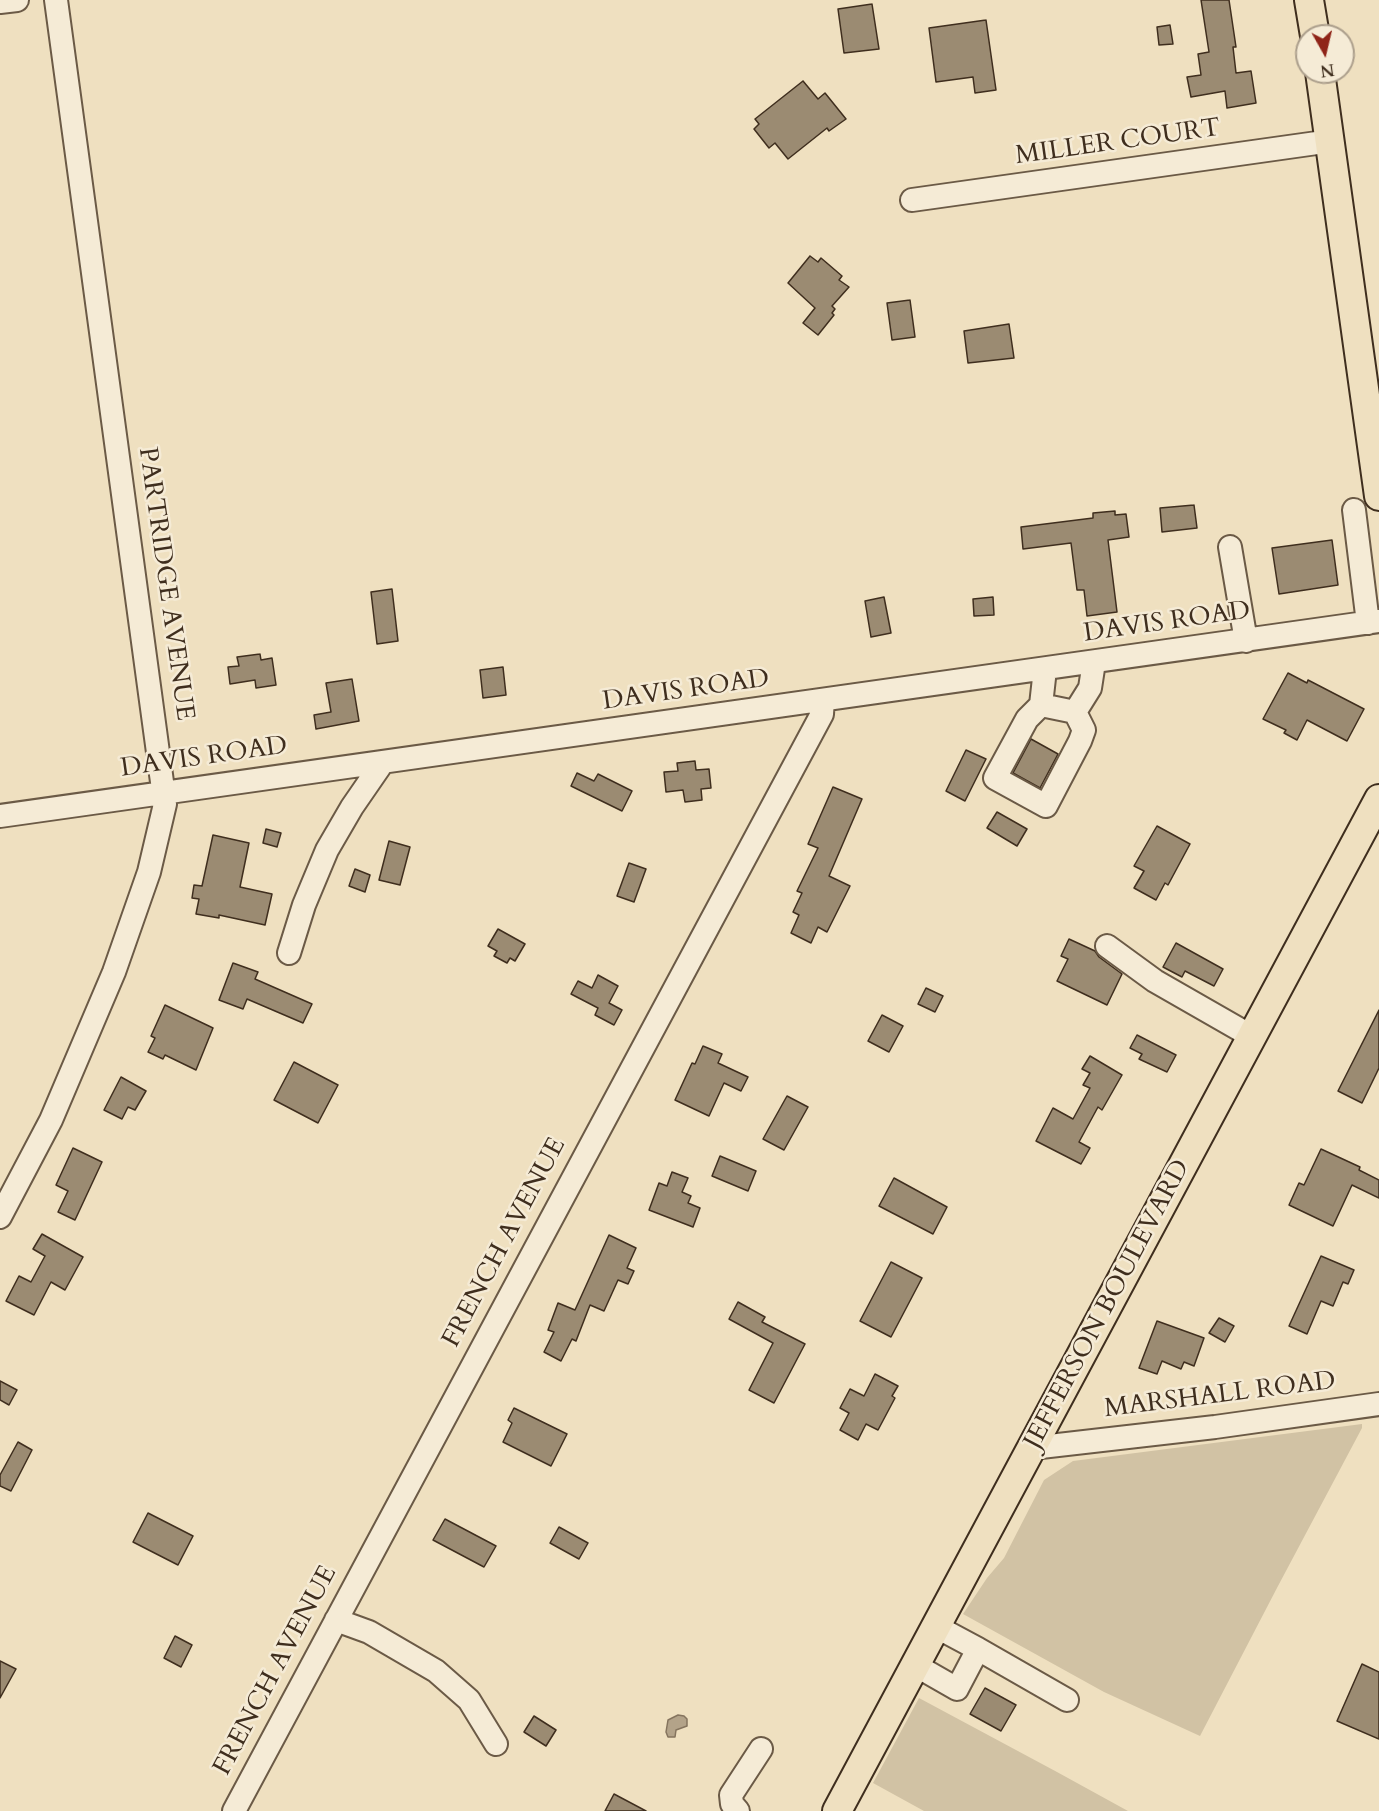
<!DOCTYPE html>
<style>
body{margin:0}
#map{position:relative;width:1379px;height:1811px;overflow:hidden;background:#efe0c0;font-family:Cardo,serif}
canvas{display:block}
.north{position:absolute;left:1295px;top:24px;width:60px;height:60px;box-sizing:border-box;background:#f5ebd6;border:2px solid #ac9f8c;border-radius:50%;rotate:172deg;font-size:16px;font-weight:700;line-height:24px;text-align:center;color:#3f2e1e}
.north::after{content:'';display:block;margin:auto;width:21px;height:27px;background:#8f2418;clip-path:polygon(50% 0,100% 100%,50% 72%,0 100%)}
</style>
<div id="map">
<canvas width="1379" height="1811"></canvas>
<div class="north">N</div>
</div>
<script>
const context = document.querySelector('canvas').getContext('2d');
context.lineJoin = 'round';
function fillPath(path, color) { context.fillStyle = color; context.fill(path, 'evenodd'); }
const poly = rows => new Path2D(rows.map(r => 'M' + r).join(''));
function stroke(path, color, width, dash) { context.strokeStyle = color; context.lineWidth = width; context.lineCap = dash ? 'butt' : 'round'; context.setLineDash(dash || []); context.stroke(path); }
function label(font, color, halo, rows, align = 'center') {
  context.font = font + ' Cardo,serif'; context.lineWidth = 5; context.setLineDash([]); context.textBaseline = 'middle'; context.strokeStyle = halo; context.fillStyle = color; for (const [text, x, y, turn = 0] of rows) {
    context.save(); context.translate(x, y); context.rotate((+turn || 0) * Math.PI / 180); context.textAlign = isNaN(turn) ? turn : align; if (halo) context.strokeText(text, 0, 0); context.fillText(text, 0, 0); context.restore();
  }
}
fillPath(poly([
 [1362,1424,1362,1428,1278,1586,1200,1736,1104,1692,963,1614,987,1578,1004,1558,1044,1480,1073,1461],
 [919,1698,1057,1772,1128,1811,924,1811,873,1783]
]), '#d1c2a4');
const water = poly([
 [678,1715,684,1716,687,1719,687,1726,676,1730,675,1737,668,1737,666,1732,668,1720,678,1715]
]);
fillPath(water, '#b3a389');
stroke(water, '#85745e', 1.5);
const building = poly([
 [1201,0,1229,0,1236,47,1233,47,1236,73,1251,71,1256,103,1227,108,1225,91,1191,97,1187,77,1201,75,1198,54,1209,52,1201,0],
 [872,4,879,49,844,53,838,9,872,4],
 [986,20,996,90,975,93,973,77,936,82,929,28,986,20],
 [1170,25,1173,44,1159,45,1157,27,1170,25],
 [803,81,818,99,825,93,846,119,829,131,827,128,788,159,775,143,769,148,754,129,759,124,755,119,803,81],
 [810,256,818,262,821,258,842,276,839,280,849,287,832,306,835,309,832,313,834,315,818,335,803,323,815,308,788,283,810,256],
 [910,300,915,337,892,340,887,303,910,300],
 [1009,324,1014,358,968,363,964,331,1009,324],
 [1194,505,1197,528,1162,532,1160,508,1194,505],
 [1115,511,1115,515,1126,514,1129,537,1108,540,1117,612,1087,616,1084,590,1077,590,1071,543,1023,549,1021,527,1093,518,1093,513,1115,511],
 [1332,540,1338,585,1279,594,1272,548,1332,540],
 [392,589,398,641,377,644,371,592,392,589],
 [884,597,891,633,871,637,865,601,884,597],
 [993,597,994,615,974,616,973,599,993,597],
 [260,654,261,660,272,658,276,685,256,688,255,680,230,684,228,667,239,666,237,657,260,654],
 [503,667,506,695,483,698,480,670,503,667],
 [1288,673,1307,683,1308,680,1364,709,1347,741,1307,720,1297,740,1284,733,1286,730,1263,719,1288,673],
 [352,679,359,721,316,729,314,715,331,712,326,683,352,679],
 [1031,739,1058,754,1040,788,1013,773,1031,739],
 [966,750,986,759,965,801,946,791,966,750],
 [695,761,696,770,709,769,711,788,701,789,702,800,685,802,683,790,666,792,664,772,678,771,677,763,695,761],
 [577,773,594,781,598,774,632,791,622,811,571,786,577,773],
 [833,787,862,799,829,876,850,886,827,932,818,927,811,943,791,933,799,915,793,912,802,893,797,891,818,848,808,844,833,787],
 [997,812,1027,829,1017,846,987,828,997,812],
 [1157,826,1190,844,1168,885,1165,883,1156,900,1134,888,1144,871,1134,866,1157,826],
 [266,829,281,833,277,847,263,843,266,829],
 [213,835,249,843,240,887,272,894,265,925,219,915,219,918,196,914,199,899,192,898,194,885,202,886,213,835],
 [389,841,410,847,400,885,379,880,389,841],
 [629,863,646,869,634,902,617,896,629,863],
 [355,869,370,875,365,892,349,886,355,869],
 [498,929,525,944,515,961,510,958,507,963,494,956,497,951,488,946,498,929],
 [1069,939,1095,951,1099,957,1122,974,1107,1005,1057,981,1068,959,1061,956,1069,939],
 [1176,943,1223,969,1214,986,1185,971,1182,977,1163,967,1176,943],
 [233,963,258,972,255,979,312,1004,303,1023,247,999,243,1009,219,1000,233,963],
 [598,975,618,986,609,1003,622,1010,614,1025,595,1015,598,1008,571,994,578,981,592,988,598,975],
 [926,988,943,996,935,1012,918,1004,926,988],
 [165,1005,213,1028,196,1070,165,1055,163,1059,148,1052,155,1038,151,1036,165,1005],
 [1379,1010,1379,1068,1362,1103,1338,1091,1379,1010],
 [882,1015,903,1026,889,1052,868,1041,882,1015],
 [1137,1035,1176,1055,1167,1072,1139,1059,1142,1054,1130,1048,1137,1035],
 [703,1046,722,1054,718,1063,748,1077,741,1091,724,1083,709,1116,675,1100,692,1063,695,1064,703,1046],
 [1090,1056,1122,1075,1102,1110,1098,1107,1079,1142,1090,1148,1081,1164,1036,1141,1053,1108,1073,1119,1090,1088,1083,1085,1090,1073,1082,1069,1090,1056],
 [294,1062,338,1085,318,1123,274,1100,294,1062],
 [121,1077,146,1091,135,1110,128,1107,122,1119,104,1110,121,1077],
 [787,1096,808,1107,784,1150,763,1139,787,1096],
 [73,1148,102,1162,75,1220,58,1212,68,1191,56,1185,73,1148],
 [1321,1149,1360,1167,1359,1170,1379,1180,1379,1198,1352,1185,1333,1226,1289,1205,1299,1183,1304,1185,1321,1149],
 [720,1156,756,1171,748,1191,712,1176,720,1156],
 [672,1172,688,1178,682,1192,691,1196,688,1203,700,1208,693,1227,649,1210,659,1183,667,1186,672,1172],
 [894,1178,947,1207,933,1234,879,1206,894,1178],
 [42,1234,83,1257,65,1290,51,1282,34,1315,6,1301,19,1276,31,1282,45,1256,33,1249,42,1234],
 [609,1235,636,1248,627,1268,634,1271,628,1284,618,1280,604,1311,590,1305,576,1341,572,1339,561,1361,544,1352,554,1332,548,1330,558,1303,575,1310,609,1235],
 [1321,1256,1354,1270,1348,1284,1343,1282,1333,1306,1321,1301,1307,1334,1289,1326,1321,1256],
 [891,1262,922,1278,891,1337,860,1321,891,1262],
 [738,1302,765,1317,762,1322,805,1344,774,1403,749,1390,773,1343,729,1319,738,1302],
 [1219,1318,1234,1326,1225,1342,1209,1333,1219,1318],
 [1157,1321,1204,1338,1194,1366,1184,1362,1181,1369,1162,1361,1157,1374,1139,1368,1157,1321],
 [875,1374,898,1386,892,1396,895,1398,878,1430,866,1424,858,1440,840,1430,849,1413,840,1408,850,1389,864,1396,875,1374],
 [0,1381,17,1390,9,1405,0,1400,0,1381],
 [514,1408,567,1434,551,1466,503,1442,512,1423,508,1420,514,1408],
 [18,1442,32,1450,11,1491,0,1486,0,1475,18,1442],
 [148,1513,193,1536,178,1565,133,1542,148,1513],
 [445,1519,496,1546,484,1567,433,1540,445,1519],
 [559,1527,588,1543,579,1559,550,1543,559,1527],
 [175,1636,192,1645,181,1667,164,1658,175,1636],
 [0,1661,16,1669,0,1698,0,1661],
 [1362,1664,1379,1672,1379,1739,1337,1721,1362,1664],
 [985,1688,1016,1705,1001,1731,970,1714,985,1688],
 [534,1716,556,1730,546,1746,524,1732,534,1716],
 [614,1794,646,1811,605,1811,614,1794]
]);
fillPath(building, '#9b8b72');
stroke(building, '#3f2e1e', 1.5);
const minor = poly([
 [0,2,17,0],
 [912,200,1331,141],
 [1354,510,1368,623],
 [1230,547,1246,641],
 [1045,669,1041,705,1075,712,1090,688,1094,662],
 [1041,705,1027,719,995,778,1046,806,1080,741,1084,730,1075,712],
 [0,816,1379,621],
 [1107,946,1155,981,1251,1036],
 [289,953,304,905,327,850,352,807,383,762],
 [0,1217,51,1120,114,972,149,872,165,804,56,0],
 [1032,1448,1215,1427,1379,1404],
 [336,1620,369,1632,436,1671,469,1700,496,1744],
 [978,1649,1067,1700],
 [915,1665,957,1689,978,1649,935,1626],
 [234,1811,822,714,823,700],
 [738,1811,732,1804,731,1795,761,1749]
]);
const major = poly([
 [1309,0,1315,36],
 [1320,72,1379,496],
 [837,1811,1379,799]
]);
stroke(minor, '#6b5a46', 26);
stroke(major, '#3f2e1e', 32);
stroke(minor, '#f5ebd6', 22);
stroke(major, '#efe0c0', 28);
label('26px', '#3f2e1e', '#f5ebd6', [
 ["MILLER COURT",1118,143,-8],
 ["PARTRIDGE AVENUE",165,584,82],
 ["DAVIS ROAD",1167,623,-8],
 ["DAVIS ROAD",686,691,-8],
 ["DAVIS ROAD",204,758,-8],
 ["FRENCH AVENUE",505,1243,-62],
 ["JEFFERSON BOULEVARD",1108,1305,-62],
 ["MARSHALL ROAD",1220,1396,-7],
 ["FRENCH AVENUE",276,1671,-62]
]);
</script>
